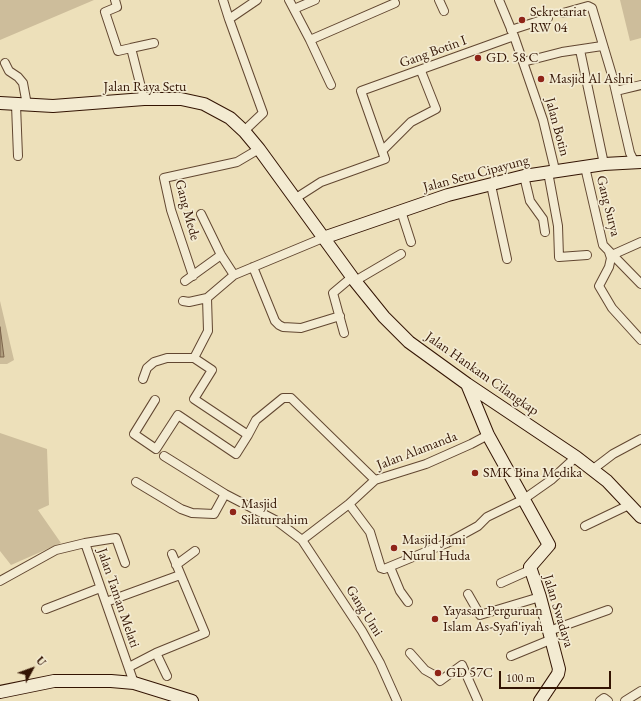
<!DOCTYPE html>
<style>
body{margin:0}
#map{position:relative;width:641px;height:701px;overflow:hidden;background:#ede0ba;font-family:"EB Garamond",serif}
canvas{display:block}
.north{position:absolute;left:12px;top:649px;width:40px;height:40px;-webkit-text-stroke:3px #f3ebd2;paint-order:stroke;rotate:49deg;font-size:11px;font-weight:700;line-height:16px;text-align:center;color:#331403}
.north::after{content:'';display:block;margin:auto;width:14px;height:18px;background:#331403;clip-path:polygon(50% 0,100% 100%,50% 72%,0 100%)}
.scale{position:absolute;left:499px;top:671px;width:112px;height:18px;box-sizing:border-box;border:2px solid #331403;border-top:0;padding-left:5px;font-size:12px;line-height:14px;white-space:nowrap;color:#331403;-webkit-text-stroke:3px #f3ebd2;paint-order:stroke}
</style>
<div id="map">
<canvas width="641" height="701"></canvas>
<div class="north">U</div>
<div class="scale">100 m</div>
</div>
<script>
const context = document.querySelector('canvas').getContext('2d');
context.lineJoin = 'round';
function fillPath(path, color) { context.fillStyle = color; context.fill(path, 'evenodd'); }
const poly = rows => new Path2D(rows.map(r => 'M' + r).join(''));
function stroke(path, color, width, dash) { context.strokeStyle = color; context.lineWidth = width; context.lineCap = dash ? 'butt' : 'round'; context.setLineDash(dash || []); context.stroke(path); }
function label(font, color, halo, rows, align = 'center') {
  context.font = font + ' "EB Garamond",serif'; context.lineWidth = 3.5; context.setLineDash([]); context.textBaseline = 'middle'; context.strokeStyle = halo; context.fillStyle = color; for (const [text, x, y, turn = 0] of rows) {
    context.save(); context.translate(x, y); context.rotate((+turn || 0) * Math.PI / 180); context.textAlign = isNaN(turn) ? turn : align; if (halo) context.strokeText(text, 0, 0); context.fillText(text, 0, 0); context.restore();
  }
}
fillPath(poly([
 [0,0,94,0,0,40],
 [620,0,641,0,641,38,630,41],
 [0,301,14,360,7,364,0,364],
 [0,433,47,449,49,505,38,510,61,543,11,565,0,551]
]), '#cdbd9b');
const water = poly([
 [0,327,4,357,0,357,0,327]
]);
fillPath(water, '#ae9b7c');
stroke(water, '#7d654c', 1);
const street = poly([
 [115,0,117,7,105,12,118,51,131,48],
 [223,0,229,19],
 [289,0,310,40],
 [439,0,444,11],
 [499,0,514,36,543,120,555,170],
 [294,9,315,0],
 [563,13,588,6,592,8,612,75,630,153,635,163],
 [511,30,548,18],
 [580,50,604,164],
 [523,62,562,52,602,46],
 [5,63,9,71,18,77,23,83,27,105],
 [331,85,310,40,395,3],
 [616,91,641,85],
 [144,99,131,48,154,43],
 [16,105,18,156],
 [244,131,263,113,229,19,257,0],
 [383,150,411,122,436,109,421,71],
 [585,167,603,245,641,284],
 [548,172,558,226,559,257,587,255],
 [524,176,530,201,543,219,545,232],
 [491,185,507,259],
 [296,198,321,182,385,159,361,91,514,36],
 [401,211,411,242],
 [201,214,221,255,234,275],
 [323,238,234,275,207,298,208,331,194,358,212,370,194,399,248,435,256,420,283,398,291,398,375,480],
 [609,252,611,258,609,267,599,286,612,308,641,340],
 [612,255,641,242],
 [253,267,275,321,279,325,283,327,301,328,340,316],
 [193,276,171,210,164,178,237,162,259,149],
 [185,281,221,255],
 [355,281,401,254],
 [183,301,189,302,207,298],
 [344,333,333,293,352,277],
 [143,379,147,368,154,362,167,358,194,358],
 [155,400,134,434,156,449,178,415,236,454,248,435],
 [164,456,225,494,277,521,302,540,362,631,380,663,397,701],
 [592,470,613,454,641,439],
 [136,482,181,509,192,513,214,514,225,494],
 [349,504,370,532,381,568,384,569,447,543,478,526,487,517,524,499,551,480,576,457],
 [585,526,629,505],
 [302,540,349,504,375,480,426,464,471,444,488,435],
 [85,543,116,538,125,563],
 [176,565,195,551],
 [390,567,400,591,408,602],
 [0,581,56,550,85,543,134,683],
 [501,583,530,570],
 [468,594,480,615,540,597],
 [106,602,180,575],
 [46,609,100,588],
 [549,631,608,610],
 [156,653,167,676],
 [410,653,425,670,434,675,440,681,462,665,478,701],
 [511,656,550,640],
 [129,667,156,653,205,633,172,554],
 [600,701,604,698,608,701],
 [625,701,641,691]
]);
const secondary = poly([
 [0,103,53,106,144,99,181,99,204,104,230,118,244,131,259,149,355,281,384,317,409,342,467,384,576,457,607,481,641,517],
 [323,238,448,195,524,176,604,164,641,162],
 [467,384,488,435,549,545,530,567,540,597,559,669,558,674,540,701],
 [0,692,54,681,111,681,134,683,192,701]
]);
stroke(street, '#624731', 10);
stroke(secondary, '#331403', 14);
stroke(street, '#f3ebd2', 8);
stroke(secondary, '#f3ebd2', 12);
for (const [x, y, r, color] of [
 [522,20,4,"#8f2418"],
 [478,58,4,"#8f2418"],
 [541,79,4,"#8f2418"],
 [475,473,4,"#8f2418"],
 [233,512,4,"#8f2418"],
 [394,548,4,"#8f2418"],
 [435,619,4,"#8f2418"],
 [438,673,4,"#8f2418"]
]) { const dot = new Path2D(); dot.arc(x, y, r, 0, 2 * Math.PI); context.fillStyle = color; context.fill(dot); stroke(dot, '#f3ebd2', 1.5); }
label('14px', '#331403', '#f3ebd2', [
 ["Sekretariat",530,12],
 ["RW 04",530,28],
 ["GD. 58 C",486,58],
 ["Masjid Al Ashri",549,79],
 ["SMK Bina Medika",483,473],
 ["Masjid",241,504],
 ["Silaturrahim",241,520],
 ["Masjid Jami",402,540],
 ["Nurul Huda",402,556],
 ["Yayasan Perguruan",443,611],
 ["Islam As-Syafi'iyah",443,627],
 ["GD 57C",446,673]
], 'left');
label('14px', '#331403', '#f3ebd2', [
 ["Gang Botin I",433,52,-20],
 ["Jalan Raya Setu",145,87],
 ["Jalan Botin",557,127,75],
 ["Jalan Setu Cipayung",476,174,-15],
 ["Gang Surya",608,206,76],
 ["Gang Mede",187,210,75],
 ["Jalan Hankam Cilangkap",482,374,35],
 ["Jalan Alamanda",417,451,-21],
 ["Jalan Taman Melati",118,598,71],
 ["Gang Umi",364,611,58],
 ["Jalan Swadaya",558,611,73]
]);
</script>
